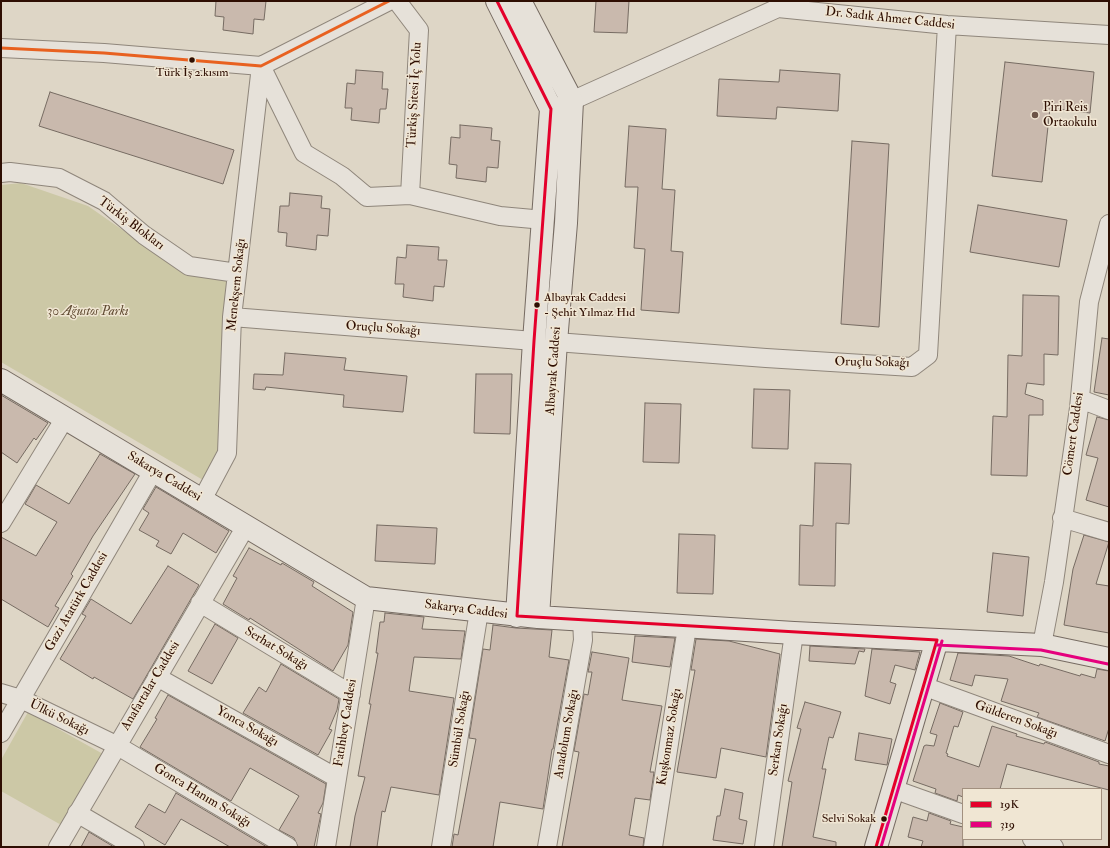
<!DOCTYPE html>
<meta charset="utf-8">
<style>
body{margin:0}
#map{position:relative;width:1110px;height:848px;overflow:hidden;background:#ded6c6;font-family:"IM FELL Double Pica",serif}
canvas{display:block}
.frame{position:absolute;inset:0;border:2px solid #2e0e02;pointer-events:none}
.legend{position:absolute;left:962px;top:788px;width:140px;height:52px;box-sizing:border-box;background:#f0e6d3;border:1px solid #a2907f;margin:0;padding:5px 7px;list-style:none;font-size:12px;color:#2e0e02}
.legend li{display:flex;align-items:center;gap:8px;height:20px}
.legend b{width:20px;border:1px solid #a2907f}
</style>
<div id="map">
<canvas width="1110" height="848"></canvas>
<div class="frame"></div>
<ul class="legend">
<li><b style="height:5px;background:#e4002b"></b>19K</li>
<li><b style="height:5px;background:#e5007d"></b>319</li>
</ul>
</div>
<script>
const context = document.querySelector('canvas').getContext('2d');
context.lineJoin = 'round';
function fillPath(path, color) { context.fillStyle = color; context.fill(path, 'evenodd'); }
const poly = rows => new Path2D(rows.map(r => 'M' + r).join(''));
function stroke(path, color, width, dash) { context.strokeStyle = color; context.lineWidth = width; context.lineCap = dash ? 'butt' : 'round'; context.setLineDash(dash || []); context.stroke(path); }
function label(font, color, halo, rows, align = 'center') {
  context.font = font + ' "IM FELL Double Pica",serif'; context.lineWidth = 3; context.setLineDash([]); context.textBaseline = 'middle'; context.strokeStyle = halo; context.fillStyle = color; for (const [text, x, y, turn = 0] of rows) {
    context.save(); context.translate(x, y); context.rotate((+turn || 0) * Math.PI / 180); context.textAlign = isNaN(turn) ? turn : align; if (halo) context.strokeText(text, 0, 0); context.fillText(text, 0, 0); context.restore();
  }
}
fillPath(poly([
 [21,183,88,206,183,272,233,282,219,447,203,480,1,362,1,185],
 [28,712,103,754,63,826,1,791,1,760]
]), '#ccc8a6');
const building = poly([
 [216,1,266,1,264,20,254,19,253,34,223,30,224,17,215,16,216,1],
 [596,1,629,1,627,33,594,32,596,1],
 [1005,62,1094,72,1090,113,1050,108,1042,182,992,176,1005,62],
 [356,70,383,72,382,89,388,89,386,109,380,109,379,123,351,120,352,108,345,108,347,83,355,84,356,70],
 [780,70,840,74,838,111,777,107,776,119,717,116,719,79,779,82,780,70],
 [50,92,234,150,223,184,39,126,50,92],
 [460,125,492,128,491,140,500,141,498,168,487,167,486,182,456,178,457,165,449,164,451,137,460,138,460,125],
 [629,126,666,129,662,189,675,190,671,251,683,252,679,313,641,310,645,249,634,248,638,187,625,187,629,126],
 [852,141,889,144,879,327,841,324,852,141],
 [290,193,322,196,321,208,330,209,328,236,317,235,316,250,286,246,287,233,278,232,280,206,289,206,290,193],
 [978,205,1067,220,1059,267,970,252,978,205],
 [407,245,439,247,438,260,447,260,444,287,434,286,433,301,403,297,404,284,395,284,397,257,406,258,407,245],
 [1023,295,1059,296,1058,355,1044,354,1044,385,1027,383,1025,394,1043,400,1043,415,1029,415,1027,476,991,475,993,416,1007,417,1008,355,1022,356,1023,295],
 [1102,338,1109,339,1109,395,1094,392,1102,338],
 [285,353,346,358,344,370,407,376,403,412,343,407,344,395,266,387,265,390,253,389,254,374,283,375,285,353],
 [476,374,512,374,510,434,474,433,476,374],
 [754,389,790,390,788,449,752,448,754,389],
 [1,395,48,423,36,440,34,438,17,463,1,452,1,395],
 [645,403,681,404,679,463,643,462,645,403],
 [1097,417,1109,420,1109,507,1086,500,1098,458,1086,455,1097,417],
 [100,454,135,474,93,536,71,574,73,576,55,606,59,608,48,627,1,599,1,537,36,556,57,522,25,504,36,485,69,504,100,454],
 [815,463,851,464,849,524,836,523,835,586,799,585,800,525,813,526,815,463],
 [156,487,229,531,216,553,183,533,171,554,156,546,159,541,139,530,149,513,143,509,156,487],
 [377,525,437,528,435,564,375,561,377,525],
 [679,534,715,535,713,594,677,593,679,534],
 [1084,535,1109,542,1096,584,1109,586,1109,633,1064,625,1073,569,1084,535],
 [249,548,281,565,282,563,314,582,312,586,353,612,348,645,333,671,250,618,249,620,223,604,237,578,233,576,249,548],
 [993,553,1029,557,1023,616,987,612,993,553],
 [168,566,199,585,133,699,94,677,93,679,60,659,86,616,82,614,91,599,131,624,168,566],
 [385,613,424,617,422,629,465,631,461,659,414,657,409,691,454,698,439,795,391,787,385,812,382,811,377,847,350,847,355,816,365,777,358,776,371,704,369,704,378,653,376,653,380,622,384,622,385,613],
 [215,624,238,638,212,684,188,671,215,624],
 [493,625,516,628,552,630,549,657,569,660,553,749,552,749,543,809,500,802,493,847,452,847,454,834,458,835,476,739,469,738,483,649,490,650,493,625],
 [635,636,675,638,670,667,632,662,635,636],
 [696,639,729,641,780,654,766,757,721,748,716,778,677,772,695,670,691,670,696,639],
 [810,646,865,649,864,652,859,651,855,664,809,661,810,646],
 [872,649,920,652,915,670,895,665,890,682,896,684,890,704,865,696,872,649],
 [592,652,629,658,622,700,662,706,650,772,654,772,650,800,635,798,629,835,644,838,643,847,562,847,579,752,574,751,584,694,588,695,592,672,588,672,592,652],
 [958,653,1009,656,1039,666,1040,664,1080,676,1081,674,1095,678,1097,669,1109,671,1109,728,1105,741,1037,717,1039,713,1001,701,1008,679,975,675,972,686,950,680,958,653],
 [281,664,339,699,337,710,329,729,332,730,318,755,243,713,259,687,266,692,281,664],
 [168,695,326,784,323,803,318,813,321,814,314,847,298,847,294,838,279,830,299,796,294,793,250,768,231,801,140,747,157,719,155,718,168,695],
 [805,702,841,712,833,738,829,737,822,769,826,769,813,837,836,842,836,847,782,847,792,782,788,781,801,729,797,728,805,702],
 [940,703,963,712,958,727,954,726,946,753,948,754,947,756,979,767,992,726,1017,734,1016,736,1044,744,1045,742,1099,762,1099,764,1109,766,1109,790,1007,764,1000,789,963,789,963,797,958,795,957,801,935,793,936,789,913,781,924,746,926,745,934,746,937,735,930,733,940,703],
 [859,733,892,739,887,765,855,760,859,733],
 [725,789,743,793,739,819,747,821,743,844,713,840,717,816,720,816,725,789],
 [176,793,267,847,230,847,181,819,165,845,135,827,149,804,165,813,176,793],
 [929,813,951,821,950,824,963,827,963,847,921,847,923,841,908,837,913,817,927,821,929,813],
 [89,832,114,847,81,847,89,832]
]);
fillPath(building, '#c9b9ad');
stroke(building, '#766b62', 1);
const street = poly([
 [397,1,419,30,410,195,500,216,544,220],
 [1,48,104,53,261,66,389,1],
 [261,66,304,153,342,176,367,197,410,195],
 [560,106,778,8,947,25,1109,35],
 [1,173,10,172,59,178,104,201,144,235,189,266,237,273],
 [232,317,534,341],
 [556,342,766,358,912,367,928,355,947,25],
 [1080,399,1109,410],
 [202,500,227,453,232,317,261,66],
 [1062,518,1109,532],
 [1,523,65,418],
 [200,603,351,694],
 [1042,645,1054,582,1079,408,1089,302,1109,224],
 [157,677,337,778],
 [923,686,1109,754],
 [1,693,21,699,116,745,288,847],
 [1,733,153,471],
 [893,789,963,814],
 [77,813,135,847],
 [1032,839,1054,847],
 [58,847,246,526],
 [326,847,366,598],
 [441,847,479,611],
 [547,847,583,640,582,620],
 [653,847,687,627],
 [764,847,794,633]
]);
const secondary = poly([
 [497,1,551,109,534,341,517,616],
 [520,1,572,101,566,223,556,342,538,617],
 [1,380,366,598,538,617,794,633,1042,645,1109,659],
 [876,847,937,640]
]);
stroke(street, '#8f867b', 20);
stroke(secondary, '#766b62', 24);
stroke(street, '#e6e1d9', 18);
stroke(secondary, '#e6e1d9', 22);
stroke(poly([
 [497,1,551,109,534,341,517,616,937,640],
 [876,847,937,640]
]), '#e4002b', 3);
stroke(poly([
 [937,645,1041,650,1108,664],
 [881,847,942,641]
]), '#e5007d', 3);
stroke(poly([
 [1,48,104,53,261,66,389,1]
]), '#e86120', 3);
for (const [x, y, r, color] of [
 [192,60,3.5,"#2e0e02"],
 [1035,115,4,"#6c5447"],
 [537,305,3.5,"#2e0e02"],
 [884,819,3.5,"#2e0e02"]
]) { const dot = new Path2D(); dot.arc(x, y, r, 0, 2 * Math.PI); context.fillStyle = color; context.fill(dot); stroke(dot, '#f0e6d3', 1.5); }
label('12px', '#2e0e02', '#f0e6d3', [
 ["Türk İş 2.kısım",192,73],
 ["Albayrak Caddesi",544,298,"left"],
 ["- Şehit Yılmaz Hıd",544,313,"left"],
 ["Selvi Sokak",876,819,"right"]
]);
label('13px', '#2e0e02', '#f0e6d3', [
 ["Dr. Sadık Ahmet Caddesi",890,19,6],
 ["Türkiş Sitesi İç Yolu",415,95,-87],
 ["Türkiş Blokları",131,224,37],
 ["Menekşem Sokağı",237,285,-84],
 ["Oruçlu Sokağı",383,329,4],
 ["Oruçlu Sokağı",872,363,1],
 ["Albayrak Caddesi",554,371,-86],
 ["Cömert Caddesi",1074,434,-82],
 ["Sakarya Caddesi",164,477,31],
 ["Gazi Atatürk Caddesi",77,602,-60],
 ["Sakarya Caddesi",466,610,7],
 ["Serhat Sokağı",276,649,31],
 ["Anafartalar Caddesi",151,686,-59],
 ["Ülkü Sokağı",59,718,26],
 ["Gülderen Sokağı",1016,720,20],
 ["Fatihbey Caddesi",346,723,-81],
 ["Yonca Sokağı",247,727,29],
 ["Sümbül Sokağı",460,729,-81],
 ["Anadolum Sokağı",567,734,-80],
 ["Kuşkonmaz Sokağı",670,737,-81],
 ["Serkan Sokağı",779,740,-82],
 ["Gonca Hanım Sokağı",202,796,31]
]);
label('13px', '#2e0e02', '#f0e6d3', [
 ["Piri Reis",1043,108],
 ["Ortaokulu",1043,123]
], 'left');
label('italic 13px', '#604b32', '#f0e6d3', [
 ["30 Ağustos Parkı",88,312]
]);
</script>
